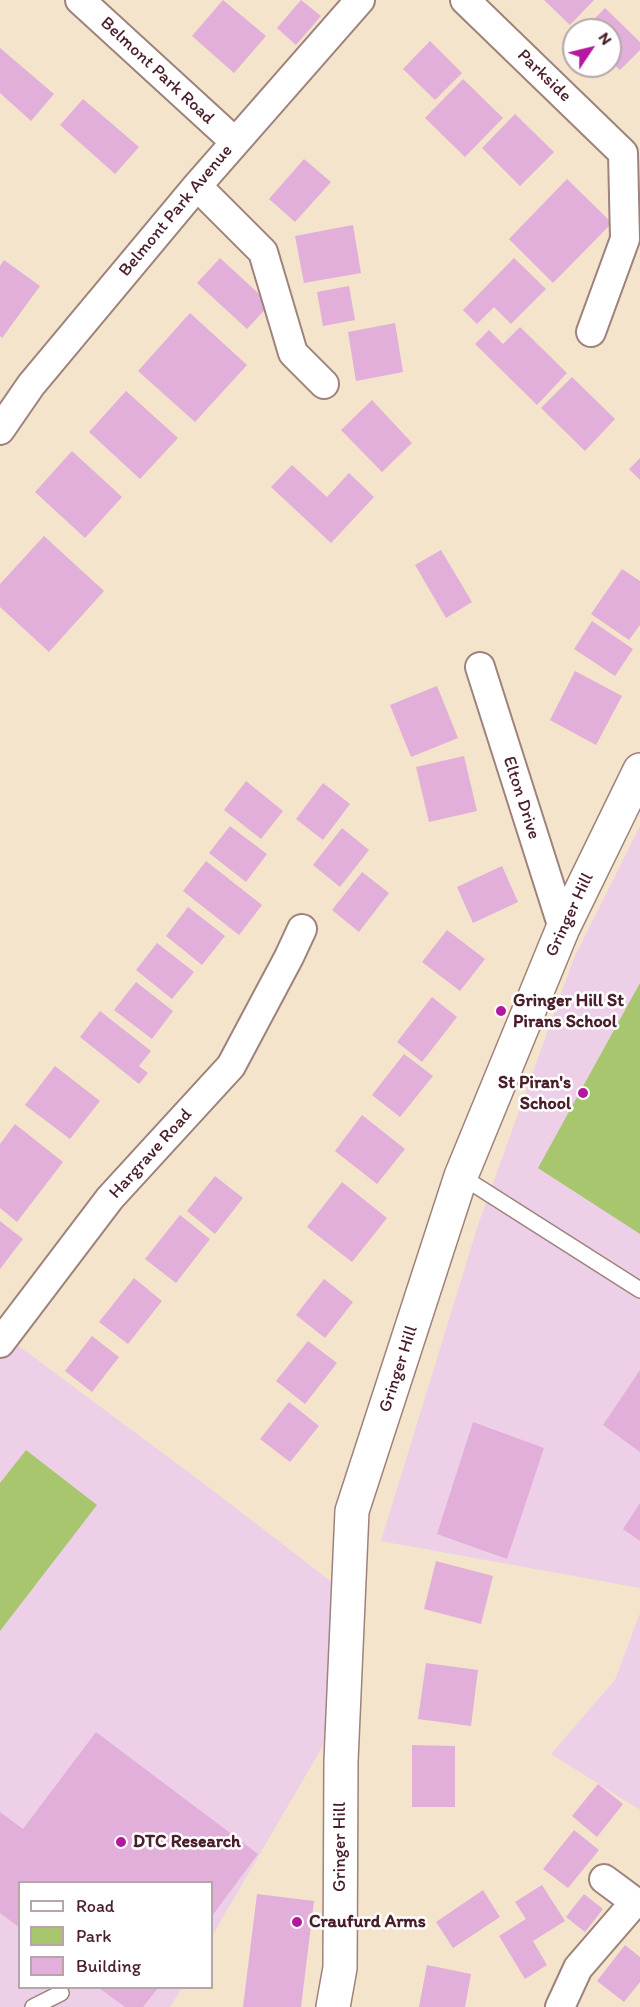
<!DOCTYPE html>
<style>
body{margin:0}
#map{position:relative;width:640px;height:2007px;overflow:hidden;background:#f3e4cb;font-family:Itim,sans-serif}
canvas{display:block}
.legend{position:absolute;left:18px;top:1881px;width:195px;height:108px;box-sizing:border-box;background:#fff;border:2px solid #b7a5aa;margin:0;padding:8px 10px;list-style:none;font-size:18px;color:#4a1f2b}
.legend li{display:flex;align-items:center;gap:12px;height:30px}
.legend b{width:30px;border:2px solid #b7a5aa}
.north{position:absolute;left:562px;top:18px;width:60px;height:60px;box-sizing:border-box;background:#fff;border:2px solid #b7a5aa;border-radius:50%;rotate:55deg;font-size:16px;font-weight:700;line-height:24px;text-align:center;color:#4a1f2b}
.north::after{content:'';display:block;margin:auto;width:21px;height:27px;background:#b5179e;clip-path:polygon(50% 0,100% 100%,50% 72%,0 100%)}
</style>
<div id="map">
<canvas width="640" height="2007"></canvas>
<ul class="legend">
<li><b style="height:8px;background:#fff"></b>Road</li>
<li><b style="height:16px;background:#a8c66e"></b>Park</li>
<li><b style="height:16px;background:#e2afda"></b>Building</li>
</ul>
<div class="north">N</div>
</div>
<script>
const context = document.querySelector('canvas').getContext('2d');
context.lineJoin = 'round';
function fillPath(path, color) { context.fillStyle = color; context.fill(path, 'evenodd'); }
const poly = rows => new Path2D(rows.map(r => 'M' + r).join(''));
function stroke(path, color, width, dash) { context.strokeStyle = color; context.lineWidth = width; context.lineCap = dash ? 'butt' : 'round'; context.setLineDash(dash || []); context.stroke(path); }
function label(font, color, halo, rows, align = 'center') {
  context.font = font + ' Itim,sans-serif'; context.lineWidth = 5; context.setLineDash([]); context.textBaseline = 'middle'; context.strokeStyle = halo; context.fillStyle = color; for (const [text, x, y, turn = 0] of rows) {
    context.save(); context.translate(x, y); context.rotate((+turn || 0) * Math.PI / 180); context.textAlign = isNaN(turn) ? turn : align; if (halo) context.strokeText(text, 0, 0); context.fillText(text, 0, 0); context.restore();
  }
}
fillPath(poly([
 [640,826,640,1588,381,1541,477,1228,574,958],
 [8,1338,211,1489,333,1583,328,1737,212,1936,212,1882,20,1882,20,1988,182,1988,170,2007,0,2007,0,1350],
 [640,1613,640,1810,551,1754,615,1680]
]), '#edd0e8');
fillPath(poly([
 [640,983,640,1234,538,1168],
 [26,1450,97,1505,0,1631,0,1483]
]), '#a8c66e');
fillPath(poly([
 [223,0,266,36,234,73,192,36],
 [301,0,321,16,296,45,277,28],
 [544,0,594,0,570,25],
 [605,8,640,42,640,50,620,70,610,61,610,30,583,30],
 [430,41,462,73,435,100,403,69],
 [0,48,54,94,31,121,0,93],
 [463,79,503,118,465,157,425,118],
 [83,99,139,147,115,174,60,125],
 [515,114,554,152,520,186,482,148],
 [304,159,331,182,295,222,269,199],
 [567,179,612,223,553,283,509,239],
 [353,225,361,273,304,283,295,236],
 [220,258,270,304,247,329,197,283],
 [514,258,546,289,511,324,494,307,477,324,463,310],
 [4,260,40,286,2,338,0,336,0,266],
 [349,286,355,320,323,326,317,292],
 [190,313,247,365,195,422,138,371],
 [395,323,403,372,356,381,348,332],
 [520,327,567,373,537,405,475,344,489,330,503,344],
 [572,377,615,419,585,451,541,408],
 [126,391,178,438,140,479,89,432],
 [372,400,412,443,382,472,341,430],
 [72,451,122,497,85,538,35,492],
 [640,458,640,480,629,469],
 [292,465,327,497,349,473,374,497,331,543,271,487],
 [44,536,104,591,49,652,0,607,0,584],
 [441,550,472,602,446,618,415,565],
 [622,569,640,581,640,625,629,640,591,614],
 [592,621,633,649,615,676,574,649],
 [575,671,622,696,596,745,550,720],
 [437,686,458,738,411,757,390,705],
 [464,756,477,811,429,822,416,767],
 [246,781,283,811,261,839,224,810],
 [323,783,350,804,323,840,296,819],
 [230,826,267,854,246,882,209,853],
 [342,828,369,850,340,887,313,865],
 [206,861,262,905,239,935,183,891],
 [502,866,518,902,473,923,457,887],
 [362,872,389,893,359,932,332,910],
 [188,907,225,936,202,965,166,936],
 [447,930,485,959,460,991,422,962],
 [157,943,194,972,172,999,136,970],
 [136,982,173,1011,152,1039,114,1010],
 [432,997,457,1017,422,1062,397,1042],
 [100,1011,151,1051,139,1066,148,1073,139,1084,80,1037],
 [404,1054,433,1076,400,1117,372,1095],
 [55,1066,100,1101,70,1139,25,1105],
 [362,1115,405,1149,377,1184,335,1151],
 [15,1124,63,1162,17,1222,0,1208,0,1144],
 [215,1176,243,1198,215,1234,187,1211],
 [342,1182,387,1218,352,1262,307,1227],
 [180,1215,210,1239,176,1283,145,1259],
 [0,1221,23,1239,0,1269],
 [134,1278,162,1301,128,1344,99,1322],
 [324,1279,353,1302,325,1338,296,1315],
 [92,1336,119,1357,92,1392,65,1371],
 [308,1341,337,1363,305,1404,276,1381],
 [640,1370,640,1452,603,1425],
 [289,1402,319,1426,290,1462,260,1439],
 [473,1422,544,1448,507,1559,437,1534],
 [640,1503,640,1541,623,1529],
 [436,1561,493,1576,481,1624,424,1609],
 [426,1663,478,1670,471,1726,418,1719],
 [96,1732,258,1854,212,1916,212,1882,20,1882,20,1928,0,1913,0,1812,23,1829],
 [412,1745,455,1746,455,1807,412,1807],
 [598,1784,623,1804,597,1837,572,1816],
 [574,1830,599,1850,568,1888,543,1869],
 [542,1885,565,1921,533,1941,547,1965,525,1979,499,1936,526,1919,515,1902],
 [483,1890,500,1917,453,1948,436,1922],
 [257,1894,314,1901,301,2007,243,2007],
 [584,1894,603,1909,585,1932,566,1917],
 [625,1945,640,1957,640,1982,624,2002,597,1981],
 [427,1965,471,1974,465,2007,419,2007],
 [99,1988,158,1988,143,2007,125,2007]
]), '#e2afda');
const service = poly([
 [461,1176,640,1290],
 [33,2007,61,1993]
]);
const minor = poly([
 [80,0,234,141],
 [465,0,623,153,625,239,591,332],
 [197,186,263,252,293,353,324,384],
 [0,430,31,385,197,186,360,0],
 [480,667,563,928],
 [0,1343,110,1198,231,1066,289,957,302,929],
 [560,2007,578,1968,635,1902,604,1879]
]);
const primary = poly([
 [333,2007,340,1968,341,1761,352,1511,461,1176,563,928,640,770]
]);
stroke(service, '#9e827b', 18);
stroke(minor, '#9e827b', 32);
stroke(primary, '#9e827b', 36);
stroke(service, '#fff', 15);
stroke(minor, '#fff', 28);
stroke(primary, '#fff', 33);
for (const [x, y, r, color] of [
 [501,1011,6,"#b5179e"],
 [583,1093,6,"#b5179e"],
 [121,1842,6,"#b5179e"],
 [297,1922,6,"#b5179e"]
]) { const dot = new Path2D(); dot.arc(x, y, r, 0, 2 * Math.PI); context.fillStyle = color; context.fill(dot); stroke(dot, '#fff', 2); }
label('18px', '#4a1f2b', '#fff', [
 ["Belmont Park Road",157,71,43],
 ["Parkside",544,76,44],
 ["Belmont Park Avenue",176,211,-50],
 ["Elton Drive",521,798,72],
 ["Gringer Hill",570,915,-65],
 ["Hargrave Road",151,1154,-48],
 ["Gringer Hill",399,1369,-72],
 ["Gringer Hill",340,1847,-90]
]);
label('bold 18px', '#4a1f2b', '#fff', [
 ["Gringer Hill St",513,1001],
 ["Pirans School",513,1022],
 ["St Piran's",571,1083,"right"],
 ["School",571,1104,"right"],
 ["DTC Research",133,1842],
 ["Craufurd Arms",309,1922]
], 'left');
</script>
